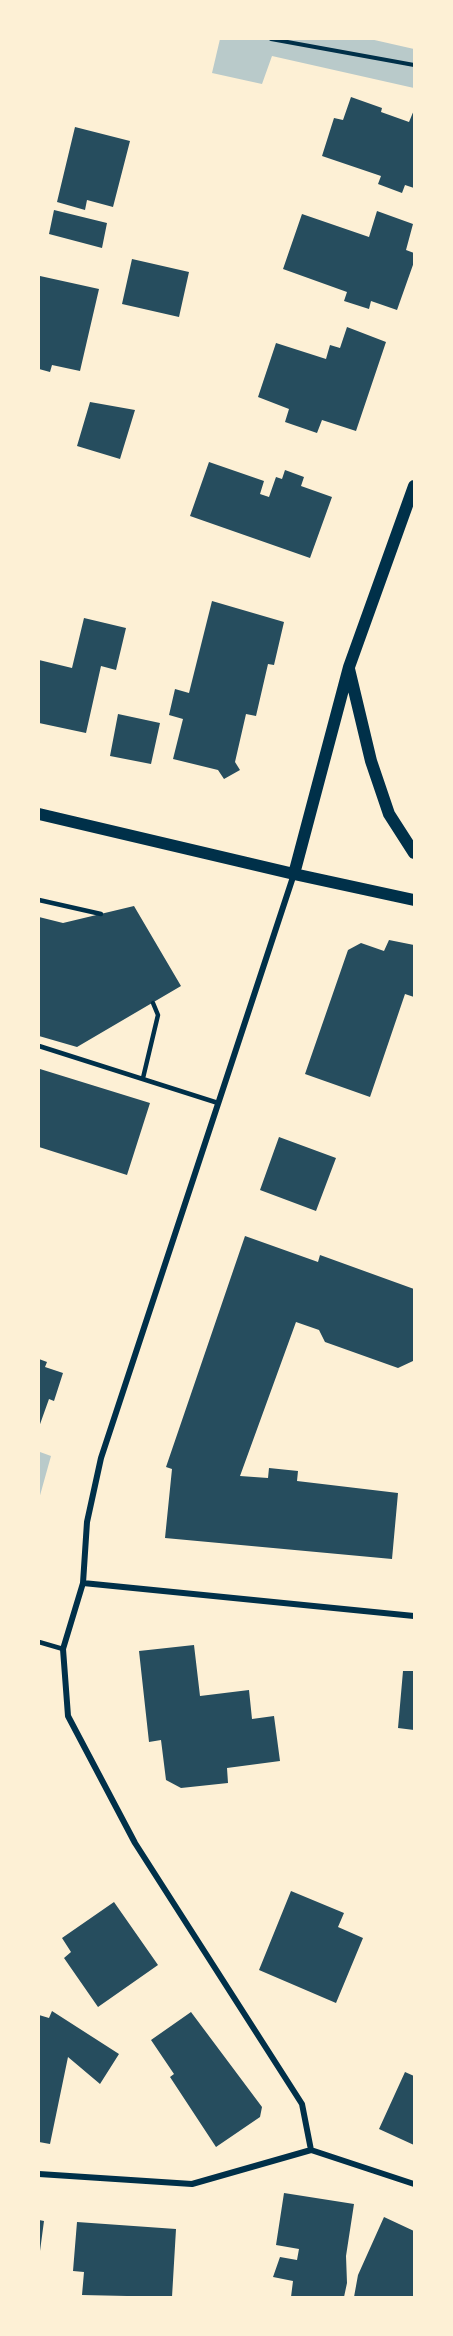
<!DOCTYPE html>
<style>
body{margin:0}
#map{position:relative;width:453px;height:2336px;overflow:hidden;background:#fdf0d5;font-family:"PT Sans Narrow",sans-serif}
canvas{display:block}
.frame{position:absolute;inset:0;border:40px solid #fdf0d5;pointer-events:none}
</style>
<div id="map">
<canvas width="453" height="2336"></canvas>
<div class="frame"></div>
</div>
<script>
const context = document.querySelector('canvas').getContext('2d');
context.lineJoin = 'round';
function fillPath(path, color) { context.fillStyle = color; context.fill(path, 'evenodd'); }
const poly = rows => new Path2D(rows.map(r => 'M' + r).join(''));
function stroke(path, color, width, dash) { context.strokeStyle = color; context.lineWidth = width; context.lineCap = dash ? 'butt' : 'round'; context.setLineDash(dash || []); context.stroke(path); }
fillPath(poly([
 [220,39,370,39,414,49,414,88,272,56,262,84,212,73],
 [40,1452,51,1456,39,1499,39,1456]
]), '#b9caca');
fillPath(poly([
 [351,97,382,108,381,112,409,122,414,110,414,188,405,185,402,193,378,184,381,176,322,156,334,118,343,120],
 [75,127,130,141,113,207,87,200,85,210,57,202],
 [54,210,107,223,102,248,49,234],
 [377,211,413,224,406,250,414,253,414,262,397,310,371,301,369,309,344,301,347,292,283,269,302,214,369,237],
 [132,259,189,272,179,317,122,304],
 [40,276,99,289,80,371,52,365,50,372,39,369],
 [347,327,386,342,356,431,322,420,317,433,285,422,289,409,258,397,276,343,326,359,330,345,340,348],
 [90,402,135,410,120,459,77,446],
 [209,462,264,481,260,494,269,497,276,477,282,479,285,470,304,477,301,486,332,497,310,558,190,516],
 [212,601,284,622,274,665,268,664,256,716,246,714,235,762,240,770,224,779,218,770,173,759,183,719,169,715,175,689,189,693],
 [84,618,126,628,116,670,101,666,86,733,39,723,39,660,72,668],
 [118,714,160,723,151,764,110,756],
 [134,906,181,986,77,1047,39,1036,39,917,63,923],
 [389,940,414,945,414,997,405,994,370,1097,305,1074,348,950,361,943,384,951],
 [40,1069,150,1103,127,1175,39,1147],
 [279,1137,336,1158,316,1211,260,1190],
 [245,1236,318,1262,320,1255,414,1289,414,1357,413,1361,398,1368,325,1342,319,1330,296,1322,240,1476,268,1478,269,1468,298,1471,297,1481,398,1493,392,1559,165,1538,172,1469,166,1467],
 [39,1359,47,1362,45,1367,63,1373,54,1401,49,1399,39,1427],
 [194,1645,200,1696,249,1690,252,1719,274,1716,280,1761,227,1768,228,1783,181,1788,166,1780,161,1740,149,1742,139,1651],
 [403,1671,414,1671,414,1730,398,1728],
 [291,1891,344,1913,338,1927,363,1938,336,2003,259,1970],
 [114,1902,158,1965,98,2007,64,1958,71,1952,62,1938],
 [52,2011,119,2054,100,2084,68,2057,50,2144,39,2142,39,2015,49,2018],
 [191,2012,262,2107,260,2117,216,2147,170,2077,174,2074,151,2040],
 [405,2072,414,2076,414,2145,379,2129],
 [284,2193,354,2204,346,2256,347,2283,344,2297,291,2297,293,2281,273,2277,280,2257,297,2260,299,2249,276,2245],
 [384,2217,414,2231,414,2297,354,2297,358,2275],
 [39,2220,44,2221,40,2251,39,2251],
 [77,2222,176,2229,172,2297,82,2295,84,2272,73,2271]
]), '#264d5e');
stroke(poly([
 [271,39,414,65]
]), '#003049', 4);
stroke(poly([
 [39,900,101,914],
 [39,1046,218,1103],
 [143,1078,158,1015,153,1003],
 [39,1642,63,1649]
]), '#003049', 4.5);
stroke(poly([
 [294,874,101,1458,87,1522,83,1583,63,1649,68,1716,135,1843,302,2104,311,2150],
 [83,1583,414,1616],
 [39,2174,192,2184,311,2150,414,2184]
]), '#003049', 6);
stroke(poly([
 [349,669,371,761,389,814,414,853],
 [39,814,294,874,414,900],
 [294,874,349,667,414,486]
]), '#003049', 12);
</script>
